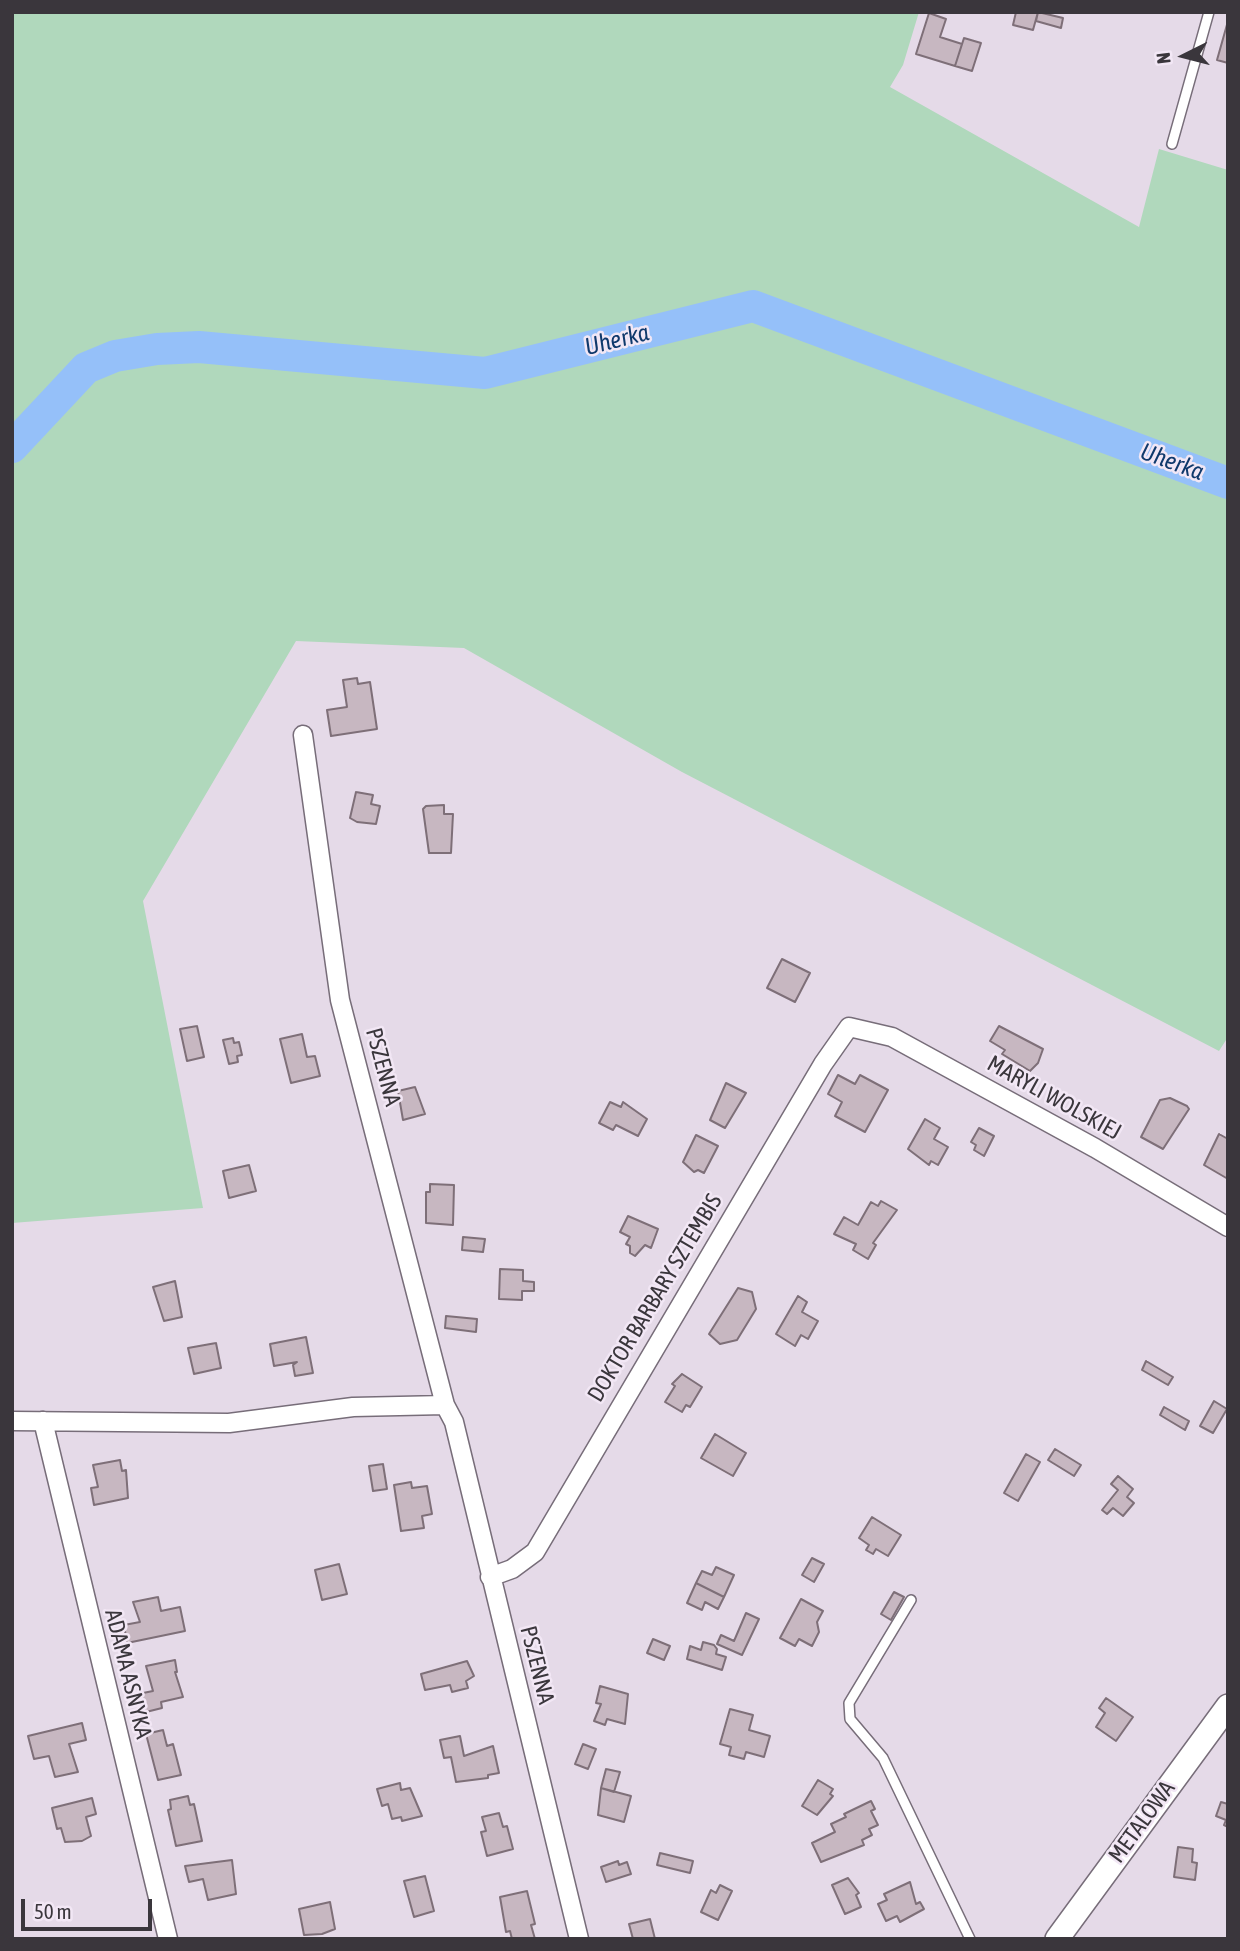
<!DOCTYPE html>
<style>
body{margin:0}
#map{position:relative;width:1240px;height:1951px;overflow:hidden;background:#e5dae8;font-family:"Asap Condensed",sans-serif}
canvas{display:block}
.frame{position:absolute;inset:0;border:14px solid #3a363c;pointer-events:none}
.north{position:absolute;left:1149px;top:21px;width:70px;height:70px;-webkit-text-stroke:5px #f2e7f5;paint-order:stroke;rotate:264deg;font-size:19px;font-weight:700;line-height:28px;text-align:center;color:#3a363c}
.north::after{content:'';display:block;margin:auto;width:24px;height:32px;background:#3a363c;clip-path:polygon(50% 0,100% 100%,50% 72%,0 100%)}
.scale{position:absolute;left:21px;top:1899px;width:131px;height:32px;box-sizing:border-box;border:4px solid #3a363c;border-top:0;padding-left:9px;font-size:21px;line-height:24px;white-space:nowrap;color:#3a363c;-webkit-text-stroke:5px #f2e7f5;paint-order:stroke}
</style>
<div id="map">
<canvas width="1240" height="1951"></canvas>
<div class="frame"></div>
<div class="north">N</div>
<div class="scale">50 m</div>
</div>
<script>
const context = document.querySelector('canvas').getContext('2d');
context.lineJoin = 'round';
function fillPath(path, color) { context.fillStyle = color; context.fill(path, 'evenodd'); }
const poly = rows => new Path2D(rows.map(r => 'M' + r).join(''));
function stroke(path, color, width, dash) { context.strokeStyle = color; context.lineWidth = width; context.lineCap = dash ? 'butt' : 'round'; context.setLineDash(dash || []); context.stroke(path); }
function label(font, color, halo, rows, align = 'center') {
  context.font = font + ' "Asap Condensed",sans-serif'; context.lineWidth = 5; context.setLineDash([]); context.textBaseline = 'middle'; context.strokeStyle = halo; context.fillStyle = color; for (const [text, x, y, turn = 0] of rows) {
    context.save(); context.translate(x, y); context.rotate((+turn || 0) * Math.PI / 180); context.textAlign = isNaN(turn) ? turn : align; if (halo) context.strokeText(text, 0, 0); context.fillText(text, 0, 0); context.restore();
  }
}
fillPath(poly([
 [12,12,919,12,903,65,890,87,1139,227,1159,149,1228,170,1228,1037,1219,1051,682,772,464,648,296,641,143,901,203,1208,12,1223,12,450,77,377,12,447]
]), '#b0d8bc');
stroke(poly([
 [12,447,86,368,115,356,157,349,199,347,485,373,753,306,1228,483]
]), '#95c0f9', 32);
const building = poly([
 [1016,12,1038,12,1033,30,1013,25,1016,12],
 [1038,12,1063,18,1061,28,1036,21,1038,12],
 [929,13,946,19,940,37,962,44,955,66,916,54,929,13],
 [1228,21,1228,63,1217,60,1228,21],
 [964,38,981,43,972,71,955,66,964,38],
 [357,678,358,684,370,682,377,729,331,736,327,710,347,707,343,680,357,678],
 [356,792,373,795,371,804,380,806,376,824,357,822,350,818,356,792],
 [444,805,444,814,453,814,451,853,429,853,423,809,426,806,444,805],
 [782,959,810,973,795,1002,767,988,782,959],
 [197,1026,204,1057,187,1061,180,1029,197,1026],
 [999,1026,1043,1049,1038,1063,1030,1071,1002,1054,1005,1050,990,1041,999,1026],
 [302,1034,307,1057,315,1056,320,1076,291,1083,280,1039,302,1034],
 [233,1038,234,1043,239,1042,242,1055,237,1056,238,1062,229,1064,223,1040,233,1038],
 [838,1075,855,1084,860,1075,888,1090,865,1132,835,1116,842,1102,828,1094,838,1075],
 [726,1083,746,1093,725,1128,710,1120,726,1083],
 [415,1087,425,1114,403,1120,398,1091,415,1087],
 [1170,1098,1187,1106,1189,1109,1163,1149,1141,1137,1160,1100,1170,1098],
 [610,1102,621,1107,623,1102,647,1119,638,1136,616,1125,613,1130,599,1123,610,1102],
 [925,1119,940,1128,934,1139,948,1147,938,1165,931,1161,929,1165,908,1149,925,1119],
 [979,1128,994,1136,984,1156,974,1150,976,1145,971,1142,979,1128],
 [1219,1134,1228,1139,1228,1179,1204,1165,1219,1134],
 [696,1135,718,1146,704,1173,698,1170,694,1172,683,1162,696,1135],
 [249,1165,256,1191,229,1198,223,1171,249,1165],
 [430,1184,454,1185,453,1225,426,1223,426,1192,430,1192,430,1184],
 [881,1201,897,1210,873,1243,876,1245,868,1259,853,1250,856,1244,834,1234,844,1217,858,1225,871,1202,878,1206,881,1201],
 [628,1216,658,1229,651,1248,645,1245,635,1256,630,1253,630,1246,626,1244,630,1237,620,1232,628,1216],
 [463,1237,485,1239,483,1252,462,1250,463,1237],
 [500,1269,523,1270,523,1281,534,1282,534,1291,522,1291,522,1300,499,1299,500,1269],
 [175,1281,182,1317,164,1321,153,1287,175,1281],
 [738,1288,752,1292,756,1309,737,1340,720,1344,709,1334,738,1288],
 [798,1296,807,1302,802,1312,818,1321,808,1339,801,1335,795,1346,776,1334,798,1296],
 [446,1316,477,1319,476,1332,445,1328,446,1316],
 [306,1337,313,1373,295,1376,293,1365,297,1362,274,1366,270,1344,306,1337],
 [216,1343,221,1368,194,1374,188,1348,216,1343],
 [1146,1361,1173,1377,1168,1385,1142,1370,1146,1361],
 [682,1374,702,1387,690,1407,686,1405,682,1412,665,1402,675,1386,672,1384,682,1374],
 [1214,1401,1227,1409,1213,1433,1200,1426,1214,1401],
 [1164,1407,1189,1421,1185,1430,1160,1415,1164,1407],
 [715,1434,746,1453,733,1476,701,1458,715,1434],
 [1055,1449,1081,1465,1074,1476,1048,1460,1055,1449],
 [1026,1454,1040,1462,1018,1501,1004,1493,1026,1454],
 [120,1460,122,1471,126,1470,128,1498,94,1505,91,1488,98,1487,93,1465,120,1460],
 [383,1464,387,1489,373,1491,369,1466,383,1464],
 [1118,1476,1133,1489,1127,1497,1134,1503,1123,1516,1113,1508,1107,1514,1102,1510,1118,1490,1111,1484,1118,1476],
 [411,1482,412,1488,427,1486,432,1514,422,1516,424,1528,401,1531,394,1485,411,1482],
 [872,1517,901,1535,888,1556,876,1549,873,1554,866,1550,869,1545,859,1538,872,1517],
 [812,1558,824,1564,814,1582,802,1575,812,1558],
 [339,1564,347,1594,322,1600,315,1570,339,1564],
 [716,1567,734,1575,724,1597,696,1583,702,1571,712,1575,716,1567],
 [696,1583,724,1597,718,1609,705,1602,702,1610,687,1603,696,1583],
 [894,1592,904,1597,891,1620,881,1614,894,1592],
 [158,1597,161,1611,180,1607,185,1631,127,1643,124,1625,140,1622,133,1602,158,1597],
 [801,1599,823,1611,817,1622,819,1632,812,1646,799,1639,795,1646,780,1638,801,1599],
 [746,1613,759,1619,742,1655,717,1644,721,1635,734,1641,746,1613],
 [653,1639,670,1646,664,1660,647,1653,653,1639],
 [703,1642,714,1645,717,1649,716,1654,726,1657,722,1670,687,1659,690,1646,701,1650,703,1642],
 [175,1660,177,1672,175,1672,183,1697,161,1702,162,1708,142,1713,138,1694,153,1691,146,1666,175,1660],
 [467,1661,474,1676,466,1681,468,1688,452,1692,450,1685,425,1690,421,1674,467,1661],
 [600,1686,628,1694,625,1724,607,1719,605,1725,594,1721,601,1704,596,1703,600,1686],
 [1106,1698,1133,1717,1116,1741,1096,1727,1105,1713,1099,1708,1106,1698],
 [730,1709,753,1715,749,1730,770,1736,764,1757,746,1752,744,1759,729,1755,731,1747,720,1744,730,1709],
 [82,1723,86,1740,69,1744,78,1772,55,1777,49,1756,34,1759,28,1736,82,1723],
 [163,1730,167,1746,173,1744,181,1775,158,1780,146,1734,163,1730],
 [460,1736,464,1756,493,1746,499,1773,488,1775,488,1778,456,1782,451,1757,444,1758,440,1740,460,1736],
 [583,1744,596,1749,588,1769,575,1764,583,1744],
 [606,1769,620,1772,614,1792,601,1788,606,1769],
 [818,1780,833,1789,830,1794,833,1796,817,1815,802,1806,818,1780],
 [400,1783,401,1790,410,1788,422,1816,402,1821,401,1817,392,1819,388,1804,382,1806,377,1789,400,1783],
 [601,1788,631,1796,624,1822,598,1815,601,1788],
 [188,1796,190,1805,194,1804,202,1841,176,1846,168,1810,171,1809,170,1800,188,1796],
 [92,1798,96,1814,86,1817,91,1836,82,1841,65,1842,61,1828,57,1829,52,1808,92,1798],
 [871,1801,875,1809,871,1811,878,1825,869,1829,872,1835,862,1840,864,1845,821,1862,812,1843,835,1832,831,1824,846,1817,844,1814,871,1801],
 [1221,1802,1228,1804,1228,1827,1224,1825,1226,1820,1216,1816,1221,1802],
 [499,1813,503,1827,507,1826,513,1849,487,1856,481,1832,486,1831,482,1817,499,1813],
 [1178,1847,1193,1849,1192,1862,1197,1863,1195,1880,1174,1877,1178,1847],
 [660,1853,693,1861,690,1873,657,1865,660,1853],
 [232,1860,236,1894,208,1900,203,1879,189,1882,185,1866,232,1860],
 [618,1861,619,1865,627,1862,631,1874,606,1882,601,1867,618,1861],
 [425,1876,434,1911,414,1917,404,1881,425,1876],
 [848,1878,859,1893,856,1895,861,1907,845,1914,832,1885,848,1878],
 [910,1882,916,1904,920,1902,924,1909,900,1922,897,1916,886,1921,878,1904,887,1900,884,1894,910,1882],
 [720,1885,732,1891,718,1920,701,1912,711,1890,716,1893,720,1885],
 [527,1891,535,1924,531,1925,535,1939,512,1939,510,1931,506,1932,500,1897,527,1891],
 [330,1902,335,1929,322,1934,304,1935,299,1909,330,1902],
 [650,1919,655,1939,633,1939,629,1924,650,1919]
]);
fillPath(building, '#c7b7c1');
stroke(building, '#7e6f78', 2);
const service = poly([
 [1172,144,1209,12],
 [911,1600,849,1703,850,1719,883,1758,970,1939]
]);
const minor = poly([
 [303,735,340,1000,445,1405,454,1422,579,1939],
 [12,1421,229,1423,353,1407,445,1405],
 [43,1421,168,1939],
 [490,1577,512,1569,535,1552,823,1064,849,1027,892,1037,1095,1148,1228,1227]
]);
const tertiary = poly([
 [1057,1939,1228,1706]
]);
stroke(service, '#776d79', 12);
stroke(minor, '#776d79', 21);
stroke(tertiary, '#776d79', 26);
stroke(service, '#fff', 9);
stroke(minor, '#fff', 18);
stroke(tertiary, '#fff', 23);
label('23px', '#3a363c', '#f2e7f5', [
 ["PSZENNA",383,1067,75],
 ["MARYLI WOLSKIEJ",1054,1098,29],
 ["DOKTOR BARBARY SZTEMBIS",655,1298,-59],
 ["PSZENNA",537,1665,76],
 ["ADAMA ASNYKA",128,1674,76],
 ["METALOWA",1142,1822,-54]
]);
label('italic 24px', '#0f396c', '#f2e7f5', [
 ["Uherka",617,340,-14],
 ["Uherka",1172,462,20]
]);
</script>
